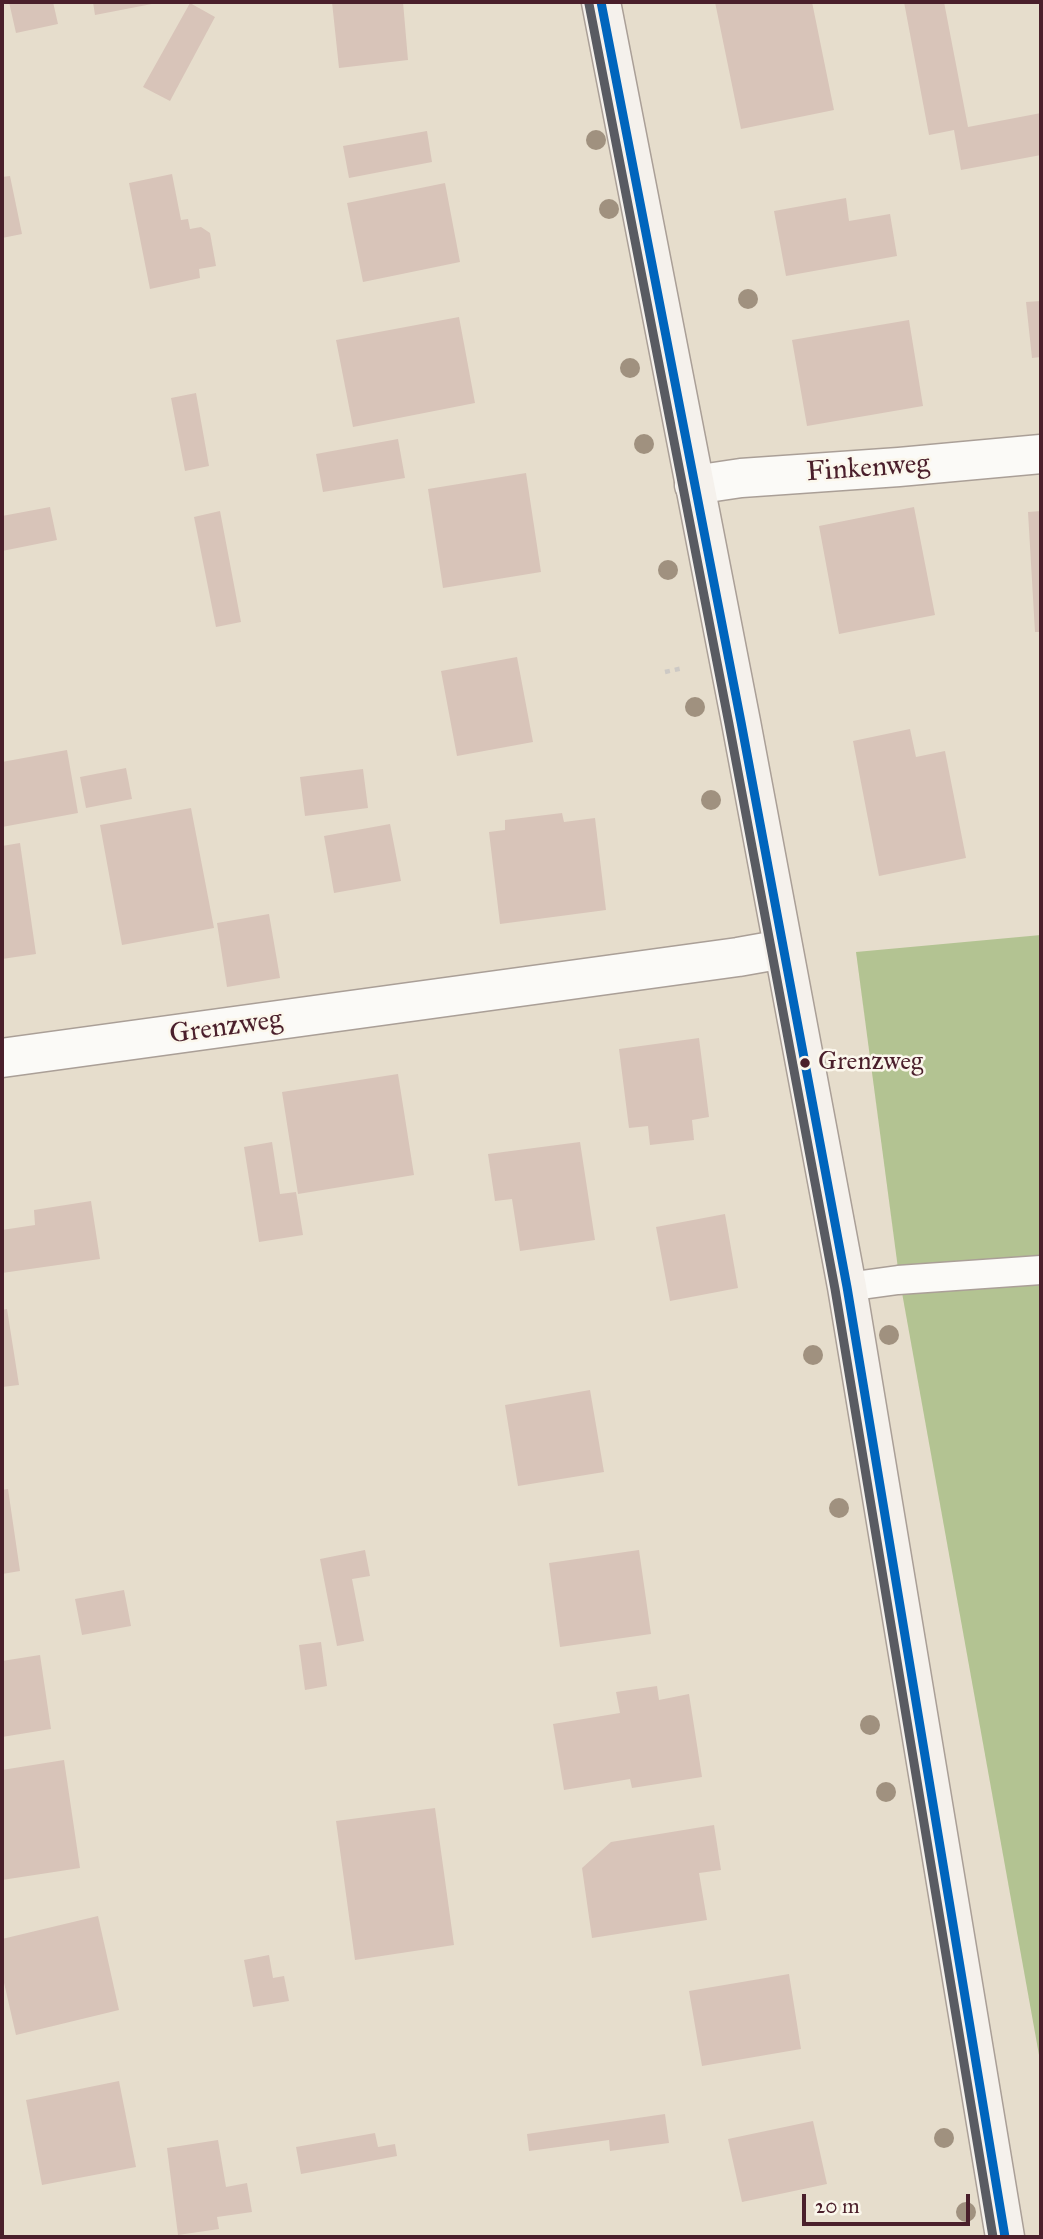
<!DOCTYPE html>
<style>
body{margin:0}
#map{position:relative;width:1043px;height:2239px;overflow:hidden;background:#e6ddcc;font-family:"IM FELL Great Primer",serif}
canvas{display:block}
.frame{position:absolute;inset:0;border:4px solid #4a1f2b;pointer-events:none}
.scale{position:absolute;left:802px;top:2194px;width:168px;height:32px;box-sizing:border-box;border:4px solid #4a1f2b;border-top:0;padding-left:9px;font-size:21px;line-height:24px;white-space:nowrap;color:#4a1f2b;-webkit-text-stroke:5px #fbf7ec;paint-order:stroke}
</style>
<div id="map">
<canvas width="1043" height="2239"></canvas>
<div class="frame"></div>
<div class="scale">20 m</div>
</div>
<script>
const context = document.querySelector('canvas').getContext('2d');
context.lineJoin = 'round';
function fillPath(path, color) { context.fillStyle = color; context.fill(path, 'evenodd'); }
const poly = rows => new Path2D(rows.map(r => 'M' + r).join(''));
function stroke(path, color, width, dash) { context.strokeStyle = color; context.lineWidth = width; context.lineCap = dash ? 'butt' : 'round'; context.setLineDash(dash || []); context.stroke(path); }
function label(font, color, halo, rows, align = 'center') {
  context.font = font + ' "IM FELL Great Primer",serif'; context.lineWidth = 5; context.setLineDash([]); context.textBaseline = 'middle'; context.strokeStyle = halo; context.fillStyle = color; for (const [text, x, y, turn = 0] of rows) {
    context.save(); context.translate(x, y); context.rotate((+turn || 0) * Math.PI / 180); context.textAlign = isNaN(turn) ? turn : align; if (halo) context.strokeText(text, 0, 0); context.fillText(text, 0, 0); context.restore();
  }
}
fillPath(poly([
 [1041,935,1041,2066,899,1276,856,952]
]), '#b3c392');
fillPath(poly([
 [9,2,53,2,58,24,16,33],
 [93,2,157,2,157,3,95,15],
 [332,2,403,2,408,60,339,68],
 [715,2,812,2,834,110,741,129],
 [904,2,944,2,968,127,1041,113,1041,155,961,170,954,130,929,135],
 [190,3,215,17,170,101,143,87],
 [427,131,432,162,349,178,343,146],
 [172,174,181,220,188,219,190,229,201,227,210,233,216,266,199,269,200,278,150,289,129,183],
 [10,176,22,234,2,238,2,177],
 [445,183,460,262,363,282,347,203],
 [846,198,849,221,890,214,897,256,786,276,774,211],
 [1041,301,1041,357,1032,358,1026,302],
 [459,317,475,403,353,427,336,340],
 [909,320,923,406,807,426,792,340],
 [196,393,209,466,185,471,171,398],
 [398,439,405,478,323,492,316,454],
 [526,473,541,572,443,588,428,489],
 [50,507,57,540,2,551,2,516],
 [914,507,935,615,839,634,819,526],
 [220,511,241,622,216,627,194,517],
 [1041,511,1041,632,1035,632,1028,512],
 [517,657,533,742,457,756,441,671],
 [910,729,916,757,945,751,966,858,879,876,853,741],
 [67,750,78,813,2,827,2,762],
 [126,768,132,799,86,808,80,777],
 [363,769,368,808,305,816,300,777],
 [191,808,214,928,122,945,100,825],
 [562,813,564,822,595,818,606,910,500,924,489,832,505,830,505,820],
 [390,824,401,881,334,893,324,836],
 [20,843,36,954,2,959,2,846],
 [269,914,280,978,227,987,217,923],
 [699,1038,709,1117,692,1120,694,1140,650,1145,648,1126,629,1128,619,1049],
 [398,1074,414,1175,298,1194,282,1092],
 [272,1142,280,1194,296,1192,303,1235,259,1242,244,1147],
 [580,1142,595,1240,520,1251,512,1199,495,1201,488,1154],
 [91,1201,100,1259,2,1273,2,1230,35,1225,34,1210],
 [725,1214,738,1288,670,1301,656,1227],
 [7,1309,19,1385,2,1387,2,1310],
 [590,1390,604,1472,518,1486,505,1405],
 [8,1489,20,1571,2,1574,2,1490],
 [365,1550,370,1576,352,1579,364,1641,337,1646,320,1559],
 [639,1550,651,1634,560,1647,549,1563],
 [124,1590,131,1626,82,1635,75,1599],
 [321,1642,327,1686,305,1690,299,1645],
 [40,1655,51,1729,2,1737,2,1661],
 [657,1686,659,1700,689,1694,702,1777,632,1788,630,1779,564,1790,553,1724,620,1713,616,1692],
 [64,1760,80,1868,2,1880,2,1770],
 [435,1808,454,1945,355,1960,336,1821],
 [714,1825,721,1870,699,1873,707,1920,592,1938,582,1868,611,1842],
 [98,1916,119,2010,16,2035,2,1974,2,1939],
 [269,1955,273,1978,284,1976,289,2001,253,2007,244,1960],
 [789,1974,801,2049,702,2066,689,1991],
 [119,2081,136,2167,42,2185,26,2100],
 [665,2114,669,2143,610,2151,609,2140,529,2151,527,2134],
 [813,2121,827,2184,742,2202,728,2139],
 [375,2133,378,2147,395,2144,397,2156,301,2174,296,2147],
 [218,2140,226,2187,247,2183,252,2212,217,2217,219,2229,178,2235,167,2148]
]), '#d8c4b9');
const service = poly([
 [847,1287,898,1280,1041,1270]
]);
const minor = poly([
 [694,485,741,478,899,467,1041,454],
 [2,1058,738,957,783,949]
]);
const secondary = poly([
 [601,2,741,722,847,1287,1005,2237]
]);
stroke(service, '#aa9f97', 31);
stroke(minor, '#aa9f97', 41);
stroke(secondary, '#aa9f97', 41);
stroke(poly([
 [665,672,683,668]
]), '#cdc9c5', 4.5, [5, 5]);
stroke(service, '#fbfaf7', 28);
stroke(minor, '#fbfaf7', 38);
stroke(secondary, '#f5f1ec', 38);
stroke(poly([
 [601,2,741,722,847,1287,1005,2237]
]), '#0065bd', 9);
stroke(poly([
 [589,4,729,724,835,1289,993,2237]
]), '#595b62', 9);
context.fillStyle = '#a0917f';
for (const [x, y] of [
 [596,140],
 [609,209],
 [748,299],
 [630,368],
 [644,444],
 [668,570],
 [695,707],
 [711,800],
 [889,1335],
 [813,1355],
 [839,1508],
 [870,1725],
 [886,1792],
 [944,2138],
 [966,2212]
]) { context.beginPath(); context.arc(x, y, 10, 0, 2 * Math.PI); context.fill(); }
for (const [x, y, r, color] of [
 [805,1063,6,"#4a1f2b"]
]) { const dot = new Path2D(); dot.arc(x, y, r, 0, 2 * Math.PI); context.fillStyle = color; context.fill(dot); stroke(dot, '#fbf7ec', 2.5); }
label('26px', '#4a1f2b', '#fbf7ec', [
 ["Grenzweg",818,1063]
], 'left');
label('28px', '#4a1f2b', '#fbf7ec', [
 ["Finkenweg",868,469,-4],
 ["Grenzweg",226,1028,-8]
]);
</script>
